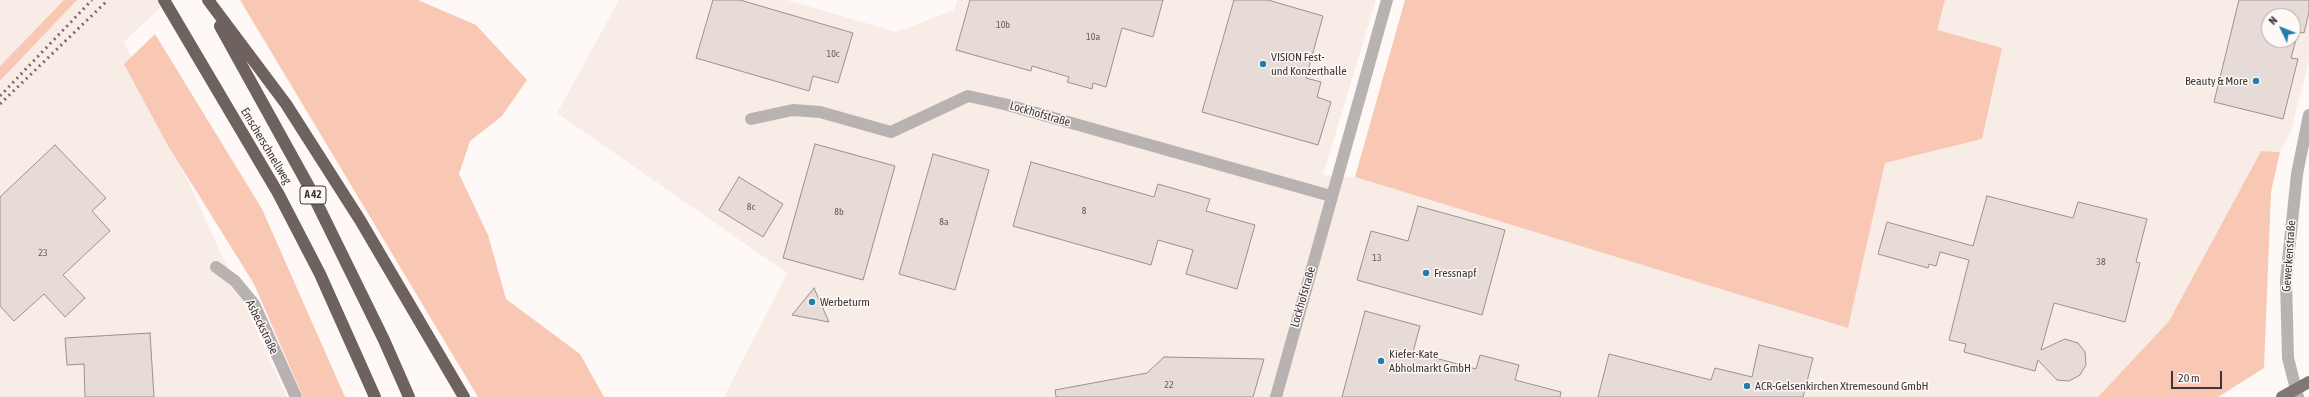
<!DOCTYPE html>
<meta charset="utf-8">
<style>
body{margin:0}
#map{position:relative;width:2309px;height:397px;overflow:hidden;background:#fef9f7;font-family:"Asap Condensed",sans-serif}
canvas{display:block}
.north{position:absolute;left:2261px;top:8px;width:40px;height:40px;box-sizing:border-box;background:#fef9f7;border:1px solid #b0aba9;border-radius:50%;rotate:313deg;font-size:11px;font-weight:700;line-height:16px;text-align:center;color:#3c3735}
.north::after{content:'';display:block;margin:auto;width:14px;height:18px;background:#257dac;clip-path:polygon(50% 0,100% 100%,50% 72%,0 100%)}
.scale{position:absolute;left:2171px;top:371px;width:51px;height:18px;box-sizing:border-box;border:2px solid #3c3735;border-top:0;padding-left:5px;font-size:12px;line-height:14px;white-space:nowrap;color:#3c3735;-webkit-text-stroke:3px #fef9f7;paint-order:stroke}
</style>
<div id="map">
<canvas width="2309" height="397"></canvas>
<div class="north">N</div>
<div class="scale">20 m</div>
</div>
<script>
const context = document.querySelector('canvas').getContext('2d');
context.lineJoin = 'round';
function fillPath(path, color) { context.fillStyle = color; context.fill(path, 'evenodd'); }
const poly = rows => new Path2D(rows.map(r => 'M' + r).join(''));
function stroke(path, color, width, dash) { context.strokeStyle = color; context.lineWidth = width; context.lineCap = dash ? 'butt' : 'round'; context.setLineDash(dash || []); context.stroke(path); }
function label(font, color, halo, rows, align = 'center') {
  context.font = font + ' "Asap Condensed",sans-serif'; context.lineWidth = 3; context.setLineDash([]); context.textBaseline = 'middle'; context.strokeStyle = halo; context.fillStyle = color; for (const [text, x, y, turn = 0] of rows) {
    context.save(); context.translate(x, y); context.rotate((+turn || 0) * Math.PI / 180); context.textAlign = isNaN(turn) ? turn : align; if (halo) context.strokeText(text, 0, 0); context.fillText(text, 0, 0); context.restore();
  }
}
fillPath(poly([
 [0,0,64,0,0,66],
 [77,0,168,0,124,42,287,397,0,397,0,81],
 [619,0,787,0,896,32,954,10,957,0,1376,0,1323,175,1355,177,1848,328,1885,163,1982,139,1936,30,1945,0,2309,0,2309,61,2291,131,2280,152,2261,151,2169,321,2098,397,724,397,787,273,557,113],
 [2269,16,2293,16,2293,40,2269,40]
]), '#f8ece7');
fillPath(poly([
 [64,0,77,0,0,81,0,66],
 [240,0,418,0,476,25,527,80,502,116,470,141,459,174,488,235,506,299,580,354,604,397,478,397],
 [1405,0,1945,0,1937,30,2002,48,1982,139,1885,163,1848,328,1355,177],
 [155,34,262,209,345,397,303,397,254,284,167,144,124,64],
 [2261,151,2280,152,2271,192,2264,368,2218,397,2098,397,2169,321]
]), '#f8c8b4');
const building = poly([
 [713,0,740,0,853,33,838,83,813,76,809,91,696,58,713,0],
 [970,0,1163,0,1153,37,1122,28,1106,87,1093,83,1092,89,1067,82,1069,77,1032,66,1031,71,956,50,970,0],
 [1234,0,1268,0,1323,16,1306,78,1321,82,1317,97,1331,102,1318,145,1202,112,1234,0],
 [2239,0,2309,0,2309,12,2304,33,2298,32,2291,58,2298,59,2283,119,2214,102,2239,0],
 [2269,16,2293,16,2293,40,2269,40,2269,16],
 [815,144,895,166,863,280,783,258,815,144],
 [55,145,106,198,92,211,110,231,63,275,85,298,65,317,44,294,14,321,0,306,0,197,55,145],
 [933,154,989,170,955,290,899,274,933,154],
 [1031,162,1154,197,1158,184,1210,199,1206,211,1255,225,1237,289,1186,274,1193,250,1158,240,1151,265,1013,226,1031,162],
 [739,177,783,204,763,237,719,210,739,177],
 [1987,196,2073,218,2078,202,2147,219,2136,262,2140,263,2125,322,2054,303,2041,350,2065,339,2078,343,2085,352,2086,365,2080,375,2069,381,2057,380,2038,360,2035,371,1964,352,1966,344,1949,340,1969,260,1940,252,1936,266,1929,264,1928,268,1878,254,1887,222,1973,246,1987,196],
 [1418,206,1505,230,1482,315,1357,280,1371,231,1408,241,1418,206],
 [814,288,829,322,792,315,814,288],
 [1365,311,1420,326,1413,352,1476,369,1480,355,1519,365,1515,380,1561,392,1560,397,1342,397,1365,311],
 [150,333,154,397,85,397,84,364,67,365,65,338,150,333],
 [1759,345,1813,358,1803,397,1598,397,1609,354,1711,380,1715,368,1752,377,1759,345],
 [1164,357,1264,359,1253,397,1056,397,1055,390,1147,373,1164,357]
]);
fillPath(building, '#e7dbd7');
stroke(building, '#9d918d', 1);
stroke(poly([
 [751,119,793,110,820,112,891,132,968,96,1004,104,1331,196],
 [216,267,235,281,254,304,296,397],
 [1276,397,1387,0],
 [2298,397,2288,358,2286,280,2297,174,2309,115]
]), '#b8b3b1', 12);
stroke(poly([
 [2282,397,2309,382]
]), '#807774', 12);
stroke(poly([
 [164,0,278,193,320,274,375,397],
 [208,0,286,104,360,220,464,397],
 [220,26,308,185,384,340,409,397]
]), '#6d625e', 12);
stroke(poly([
 [0,96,92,0],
 [0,104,108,0]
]), '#736e6c', 3, [2, 4]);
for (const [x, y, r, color] of [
 [1263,64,4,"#257dac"],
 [2256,81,4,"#257dac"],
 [1426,273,4,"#257dac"],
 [812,302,4,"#257dac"],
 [1381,361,4,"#257dac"],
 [1747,386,4,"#257dac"]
]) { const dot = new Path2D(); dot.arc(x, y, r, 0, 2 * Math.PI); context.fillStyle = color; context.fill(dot); stroke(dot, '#fef9f7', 1.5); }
label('10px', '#67605e', null, [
 ["10b",1003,25],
 ["10a",1093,37],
 ["10c",833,54],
 ["8c",751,207],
 ["8",1084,211],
 ["8b",839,212],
 ["8a",944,222],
 ["23",43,253],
 ["13",1377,258],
 ["38",2101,262],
 ["22",1169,385]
]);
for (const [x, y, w] of [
 [313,195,26]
]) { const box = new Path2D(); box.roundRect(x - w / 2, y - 9, w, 18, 3); context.fillStyle = '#fef9f7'; context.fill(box); stroke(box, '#3c3735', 1); }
label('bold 11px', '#3c3735', null, [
 ["A 42",313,195]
]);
label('12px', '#3c3735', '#fef9f7', [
 ["VISION Fest-",1271,57],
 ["und Konzerthalle",1271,71],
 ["Beauty & More",2248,81,"right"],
 ["Fressnapf",1434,273],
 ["Werbeturm",820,302],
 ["Kiefer-Kate",1389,354],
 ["Abholmarkt GmbH",1389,368],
 ["ACR-Gelsenkirchen Xtremesound GmbH",1755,386]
], 'left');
label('12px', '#3c3735', '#fef9f7', [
 ["Lockhofstraße",1040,114,16],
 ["Emscherschnellweg",266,146,59],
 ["Gewerkenstraße",2289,256,-86],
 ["Lockhofstraße",1303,297,-74],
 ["Asbeckstraße",262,327,64]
]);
</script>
